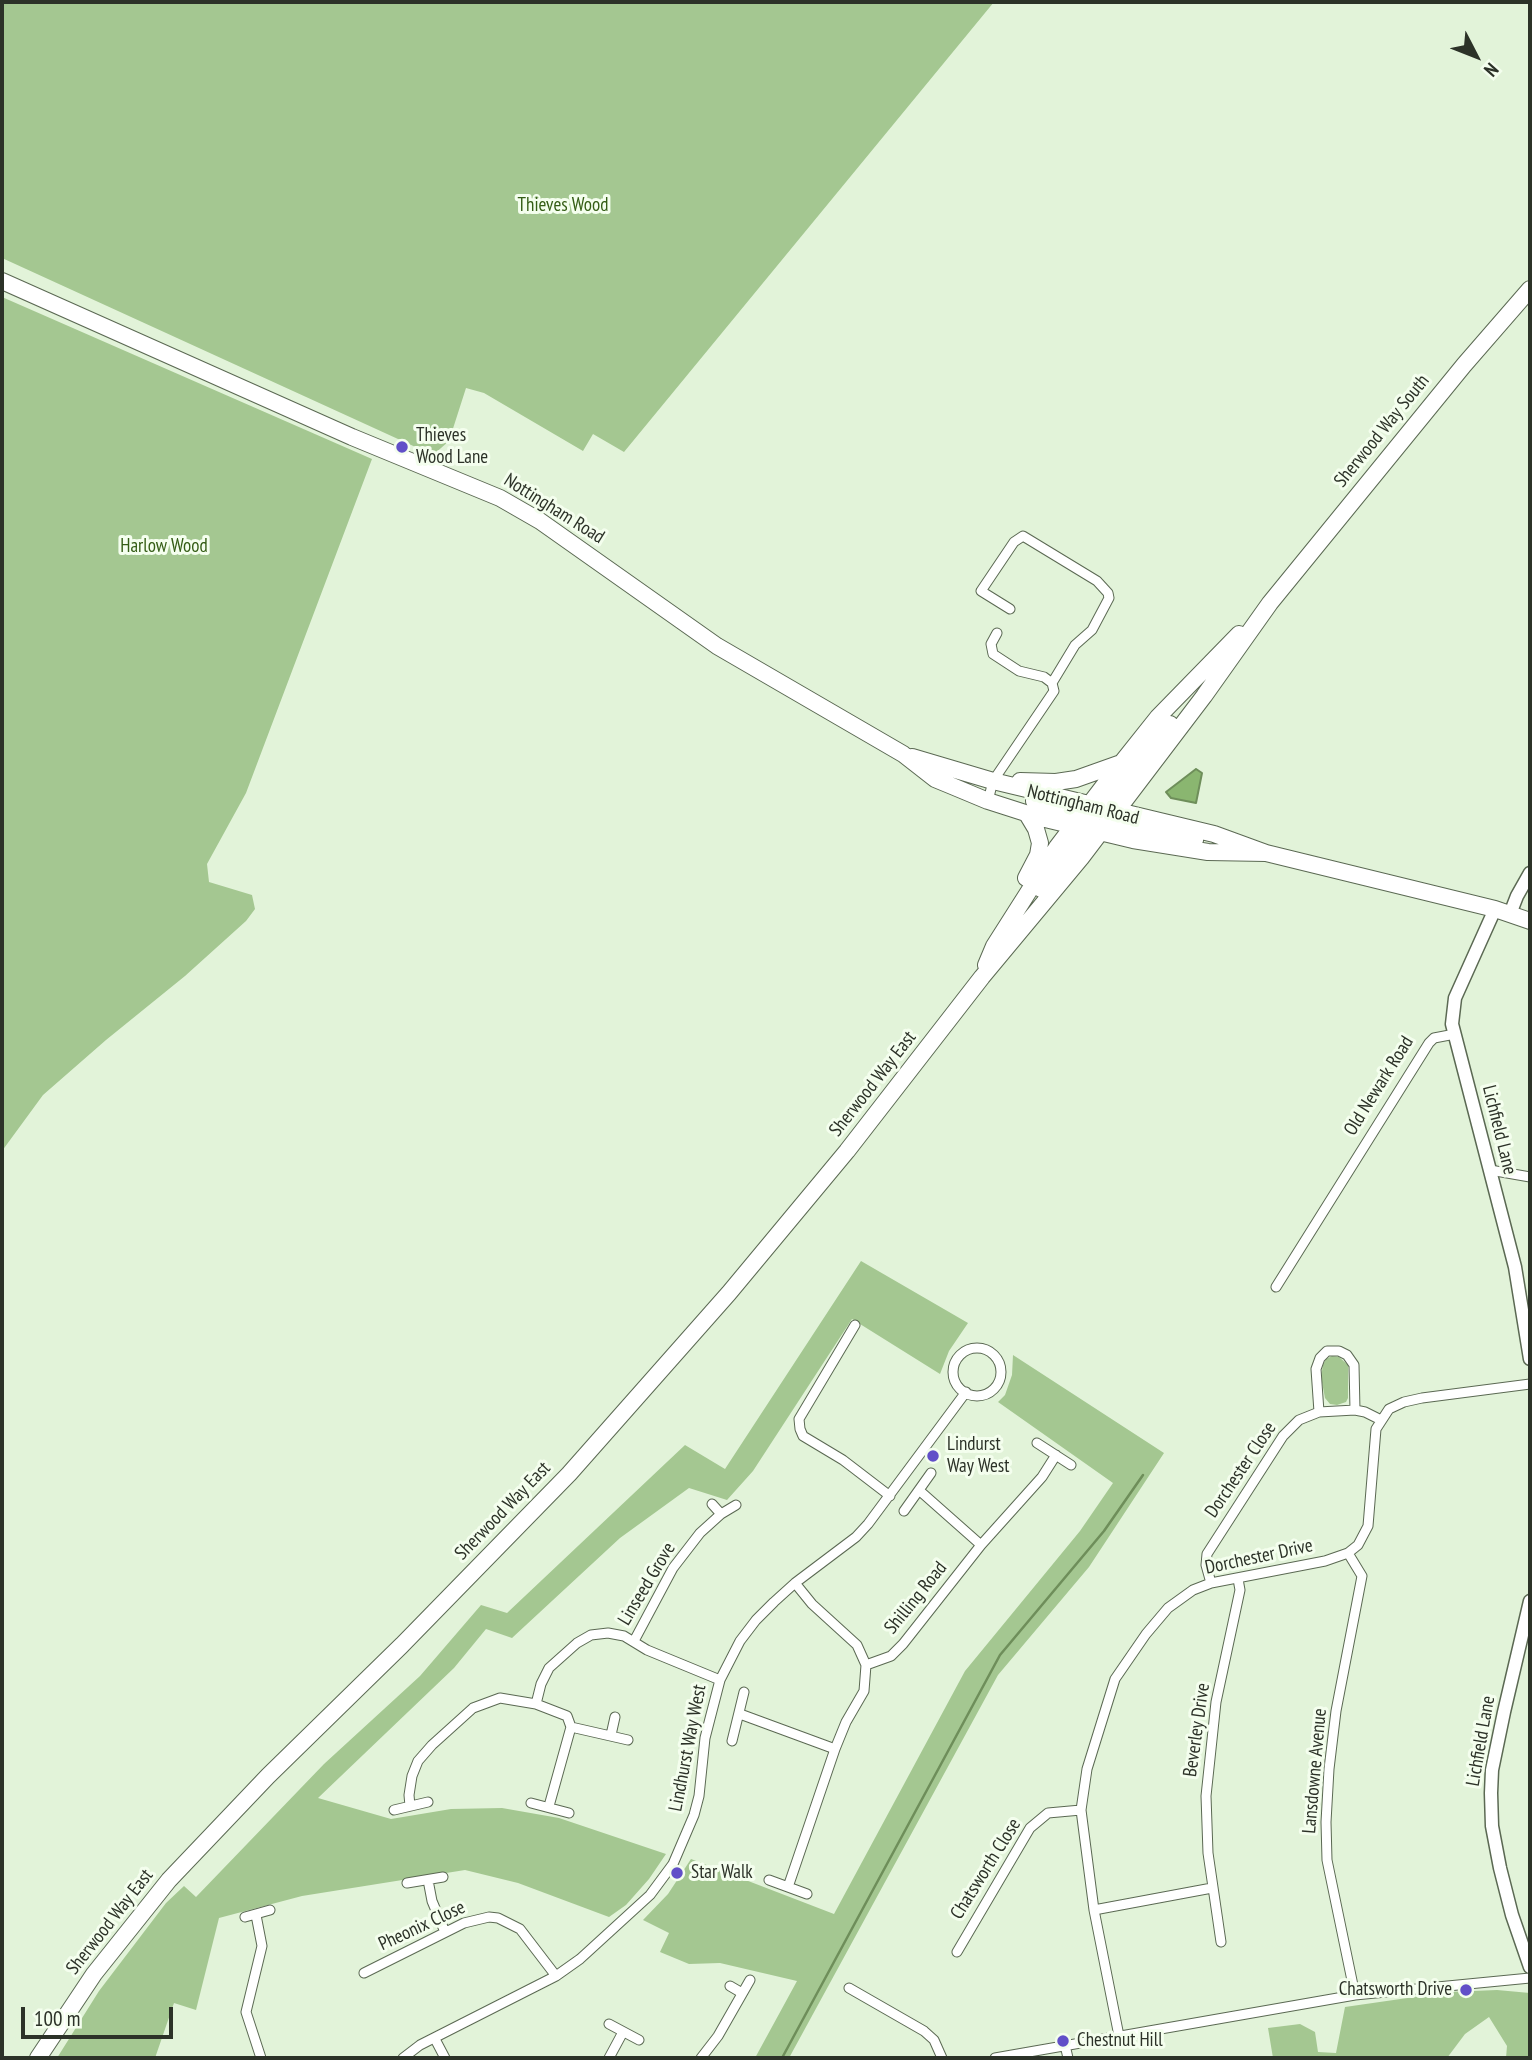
<!DOCTYPE html>
<style>
body{margin:0}
#map{position:relative;width:1532px;height:2060px;overflow:hidden;background:#e2f3d9;font-family:"PT Sans Narrow",sans-serif}
canvas{display:block}
.frame{position:absolute;inset:0;border:4px solid #2c3228;pointer-events:none}
.north{position:absolute;left:1441px;top:21px;width:70px;height:70px;-webkit-text-stroke:5px #f4feee;paint-order:stroke;rotate:132deg;font-size:19px;font-weight:700;line-height:28px;text-align:center;color:#2c3228}
.north::after{content:'';display:block;margin:auto;width:24px;height:32px;background:#2c3228;clip-path:polygon(50% 0,100% 100%,50% 72%,0 100%)}
.scale{position:absolute;left:21px;top:2007px;width:152px;height:32px;box-sizing:border-box;border:4px solid #2c3228;border-top:0;padding-left:9px;font-size:21px;line-height:24px;white-space:nowrap;color:#2c3228;-webkit-text-stroke:5px #f4feee;paint-order:stroke}
</style>
<div id="map">
<canvas width="1532" height="2060"></canvas>
<div class="frame"></div>
<div class="north">N</div>
<div class="scale">100 m</div>
</div>
<script>
const context = document.querySelector('canvas').getContext('2d');
context.lineJoin = 'round';
function fillPath(path, color) { context.fillStyle = color; context.fill(path, 'evenodd'); }
const poly = rows => new Path2D(rows.map(r => 'M' + r).join(''));
function stroke(path, color, width, dash) { context.strokeStyle = color; context.lineWidth = width; context.lineCap = dash ? 'butt' : 'round'; context.setLineDash(dash || []); context.stroke(path); }
function label(font, color, halo, rows, align = 'center') {
  context.font = font + ' "PT Sans Narrow",sans-serif'; context.lineWidth = 6; context.setLineDash([]); context.textBaseline = 'middle'; context.strokeStyle = halo; context.fillStyle = color; for (const [text, x, y, turn = 0] of rows) {
    context.save(); context.translate(x, y); context.rotate((+turn || 0) * Math.PI / 180); context.textAlign = isNaN(turn) ? turn : align; if (halo) context.strokeText(text, 0, 0); context.fillText(text, 0, 0); context.restore();
  }
}
fillPath(poly([
 [2,2,994,2,624,452,593,434,583,451,484,393,466,388,449,441,433,455,2,258],
 [2,297,372,459,246,793,207,864,209,882,252,895,255,909,246,921,185,976,106,1040,43,1095,2,1151],
 [861,1261,968,1323,949,1351,940,1374,852,1319,753,1471,727,1500,689,1488,620,1538,512,1638,486,1629,454,1668,318,1798,391,1819,451,1809,502,1808,559,1818,666,1854,649,1879,626,1905,609,1917,518,1883,465,1870,302,1896,219,1918,196,2010,174,2003,155,2058,57,2058,99,1991,166,1903,184,1886,196,1897,324,1764,420,1676,481,1605,507,1613,685,1445,725,1469],
 [1013,1355,1164,1453,1089,1567,998,1675,789,2058,755,2058,797,1981,720,1963,689,1964,660,1952,669,1933,643,1920,668,1894,691,1859,834,1914,965,1671,1080,1531,1113,1483,998,1402,1005,1395,1012,1375],
 [1332,1356,1339,1357,1348,1365,1348,1398,1346,1402,1337,1405,1330,1404,1325,1398,1321,1377,1323,1365,1326,1359],
 [1497,1990,1530,1993,1530,2058,1506,2058,1507,2046,1489,2017,1465,2034,1447,2058,1273,2058,1268,2028,1300,2024,1315,2032,1318,2052,1336,2053,1345,2007,1449,1992]
]), '#a4c791');
const water = poly([
 [1196,769,1202,773,1196,803,1171,798,1166,792,1196,769]
]);
fillPath(water, '#8ab670');
stroke(water, '#6e8e5a', 2);
stroke(poly([
 [782,2058,1000,1655,1104,1531,1143,1475]
]), '#6e8e5a', 2.5);
const street = poly([
 [1010,609,981,591,1014,542,1023,536,1097,581,1108,593,1109,598,1092,630,1075,645,1052,683],
 [988,801,993,781,1054,691,1052,683,1044,677,1019,671,993,654,991,644,997,633],
 [1490,1170,1530,1177],
 [1276,1287,1429,1043,1434,1038,1455,1034],
 [855,1325,799,1419,800,1429,803,1436,843,1460,890,1496],
 '953 1372a24 24 0 1 1 48 0a24 24 0 1 1-48 0Z',
 [1319,1412,1316,1369,1320,1358,1327,1351,1339,1351,1347,1355,1354,1365,1355,1410],
 [1037,1443,1071,1465],
 [920,1491,981,1545],
 [712,1504,721,1514],
 [904,1511,931,1473],
 [1348,1553,1362,1576,1336,1711,1329,1769,1326,1822,1327,1860,1355,1995],
 [795,1583,812,1604,857,1645,866,1665],
 [1211,1583,1206,1565,1207,1554,1283,1436,1299,1420,1319,1412,1355,1410,1365,1412,1381,1420],
 [634,1641,673,1568,700,1533,721,1514,736,1505],
 [866,1665,891,1656,903,1644,981,1545,1042,1477,1056,1455],
 [536,1704,541,1684,549,1668,577,1643,591,1635,608,1633,624,1636,647,1650,720,1680],
 [740,1714,835,1749],
 [571,1727,628,1740],
 [611,1735,615,1717],
 [732,1741,744,1692],
 [531,1803,569,1813],
 [410,1806,409,1795,412,1776,418,1761,432,1745,473,1708,500,1698,536,1704,567,1716,571,1727],
 [549,1806,571,1727],
 [394,1810,428,1802],
 [428,1880,432,1901,445,1932],
 [769,1880,807,1894],
 [407,1883,443,1877],
 [788,1887,835,1749,846,1722,864,1691,866,1665],
 [1094,1910,1212,1888],
 [256,1915,262,1946,246,2012,261,2058],
 [245,1917,270,1910],
 [1221,1942,1208,1853,1206,1796,1216,1702,1240,1590,1238,1579],
 [957,1952,1030,1828,1048,1813,1081,1810],
 [364,1973,464,1923,489,1917,498,1918,520,1929,556,1976],
 [730,1986,742,1993],
 [849,1988,924,2031,934,2040,942,2058],
 [609,2024,639,2040],
 [1119,2036,1094,1910,1081,1810,1087,1769,1115,1679,1146,1634,1168,1608,1193,1590,1211,1583,1325,1561,1348,1553,1358,1545,1368,1526,1376,1429,1389,1409,1404,1402,1422,1398,1530,1384],
 [435,2039,445,2058],
 [1065,2045,1068,2058],
 [403,2058,420,2045,556,1976,580,1959,650,1895,673,1864,694,1815,699,1796,705,1738,720,1680,740,1641,756,1620,774,1602,795,1583,856,1537,868,1524,966,1392],
 [609,2058,623,2032],
 [701,2058,718,2036,750,1980],
 [995,2058,1355,1995,1530,1978]
]);
const secondary = poly([
 [1495,909,1455,998,1452,1024,1515,1267,1530,1359],
 [1510,914,1517,896,1530,873],
 [1530,1601,1504,1712,1492,1770,1491,1793,1492,1826,1500,1868,1512,1915,1530,1967]
]);
const highway = poly([
 [2,281,352,437,500,498,540,521,717,646,903,754,935,779,952,786,988,801,1041,818,1133,840,1208,852,1266,853],
 [912,757,993,781,1214,834,1266,853,1495,909,1530,921],
 [1020,781,1056,782,1076,779,1121,763],
 [1034,801,1081,815,1089,820],
 [1098,812,1170,724],
 [1109,817,1131,826,1195,840],
 [1026,878,1038,855,1040,843,1036,829,1027,814],
 [1041,889,1093,824],
 [986,965,994,946,1057,847,1115,771,1158,717,1239,634],
 [38,2058,94,1974,169,1880,268,1776,402,1645,569,1474,729,1293,847,1151,982,977,1081,858,1204,696,1270,603,1464,365,1530,289]
]);
stroke(street, '#5b6953', 11);
stroke(secondary, '#5b6953', 15);
stroke(highway, '#5b6953', 18);
stroke(street, '#fff', 9);
stroke(secondary, '#fff', 12);
stroke(highway, '#fff', 16);
for (const [x, y, r, color] of [
 [402,447,7,"#614fc8"],
 [933,1456,7,"#614fc8"],
 [677,1873,7,"#614fc8"],
 [1466,1990,7,"#614fc8"],
 [1063,2041,7,"#614fc8"]
]) { const dot = new Path2D(); dot.arc(x, y, r, 0, 2 * Math.PI); context.fillStyle = color; context.fill(dot); stroke(dot, '#f4feee', 2.5); }
label('19px', '#345d15', '#f4feee', [
 ["Thieves Wood",563,206],
 ["Harlow Wood",164,547]
]);
label('19px', '#2c3228', '#f4feee', [
 ["Sherwood Way South",1382,431,-51],
 ["Nottingham Road",554,509,32],
 ["Nottingham Road",1083,805,14],
 ["Sherwood Way East",873,1084,-52],
 ["Old Newark Road",1379,1086,-58],
 ["Lichfield Lane",1499,1130,76],
 ["Dorchester Close",1241,1470,-56],
 ["Sherwood Way East",503,1511,-46],
 ["Dorchester Drive",1259,1557,-12],
 ["Linseed Grove",647,1584,-59],
 ["Shilling Road",916,1598,-51],
 ["Beverley Drive",1197,1730,-82],
 ["Lichfield Lane",1481,1741,-80],
 ["Lindhurst Way West",688,1748,-79],
 ["Lansdowne Avenue",1315,1771,-85],
 ["Chatsworth Close",986,1869,-58],
 ["Sherwood Way East",110,1922,-52],
 ["Pheonix Close",422,1926,-25]
]);
label('19px', '#2c3228', '#f4feee', [
 ["Thieves",416,436],
 ["Wood Lane",416,458],
 ["Lindurst",947,1445],
 ["Way West",947,1467],
 ["Star Walk",691,1873],
 ["Chatsworth Drive",1452,1990,"right"],
 ["Chestnut Hill",1077,2041]
], 'left');
</script>
